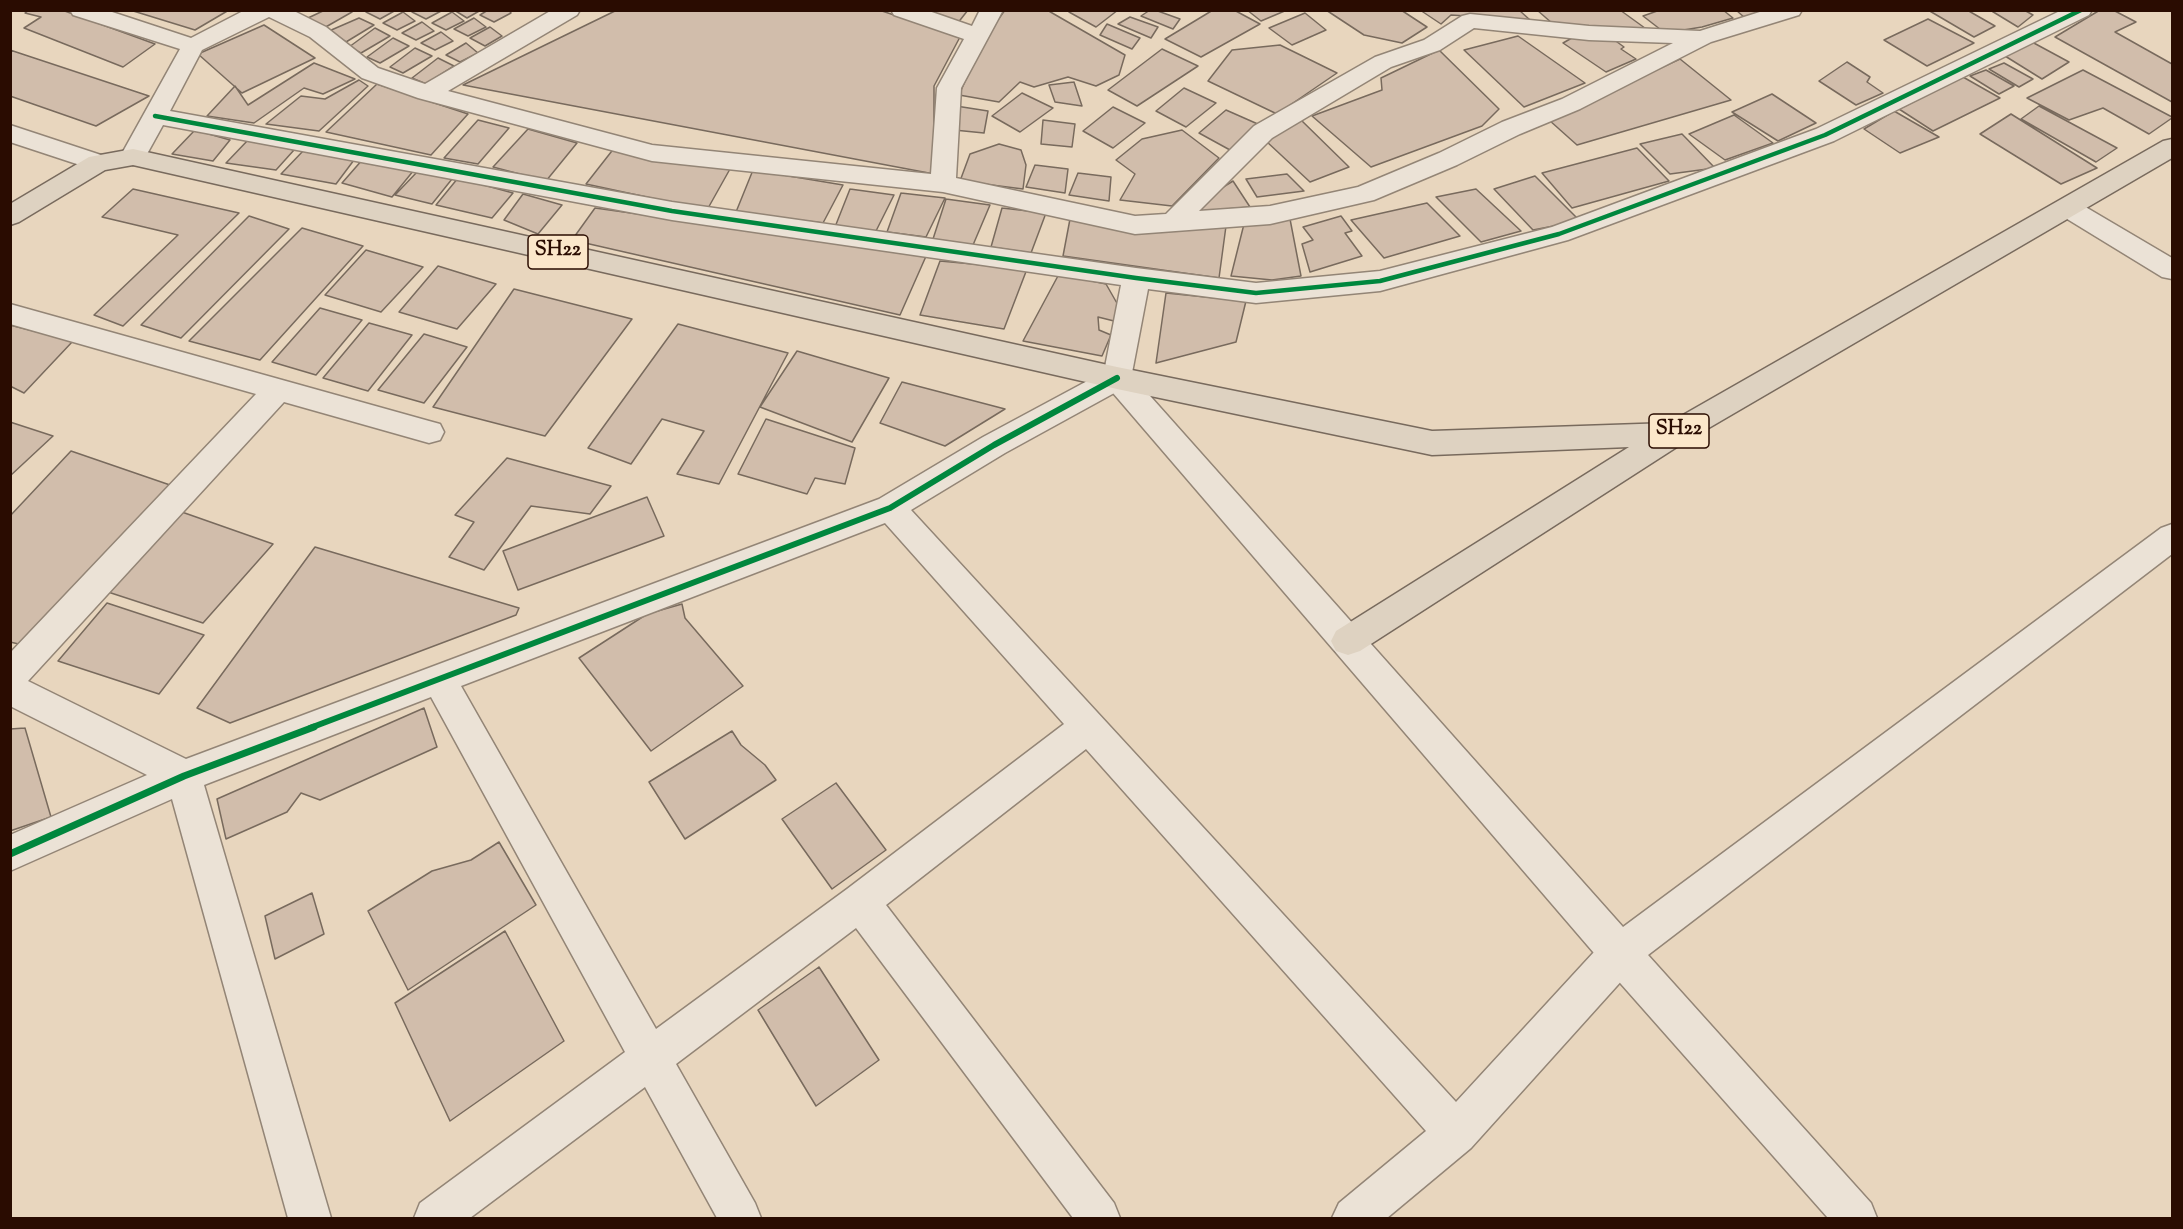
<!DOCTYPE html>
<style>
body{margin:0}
#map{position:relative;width:2183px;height:1229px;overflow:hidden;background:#e8d6be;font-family:"Sorts Mill Goudy",serif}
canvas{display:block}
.frame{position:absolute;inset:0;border:12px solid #2a0c01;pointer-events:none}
</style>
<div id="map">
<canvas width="2183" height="1229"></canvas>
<div class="frame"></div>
</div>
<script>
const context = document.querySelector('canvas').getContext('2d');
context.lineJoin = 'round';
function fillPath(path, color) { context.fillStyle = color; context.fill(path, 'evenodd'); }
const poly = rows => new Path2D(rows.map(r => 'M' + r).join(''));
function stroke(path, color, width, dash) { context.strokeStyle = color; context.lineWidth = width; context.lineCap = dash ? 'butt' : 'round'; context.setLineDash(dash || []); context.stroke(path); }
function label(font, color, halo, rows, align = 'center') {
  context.font = font + ' "Sorts Mill Goudy",serif'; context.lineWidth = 6; context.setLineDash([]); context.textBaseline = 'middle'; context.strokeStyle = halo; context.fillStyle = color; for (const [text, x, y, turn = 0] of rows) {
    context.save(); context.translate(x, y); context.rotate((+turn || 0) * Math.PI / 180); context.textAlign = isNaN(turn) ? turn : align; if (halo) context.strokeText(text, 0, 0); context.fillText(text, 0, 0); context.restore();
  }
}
const building = poly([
 [29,10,62,10,155,44,123,67,24,28,41,17,25,13,29,10],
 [130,10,229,10,195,30,130,10],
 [325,10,349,10,352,12,324,28,308,18,325,10],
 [368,10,396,10,380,19,366,12,368,10],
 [415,10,443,10,426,19,412,12,415,10],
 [454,10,481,10,467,18,454,10],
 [488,10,509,10,511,13,494,22,480,15,488,10],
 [617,10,879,10,960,37,934,86,934,174,463,85,617,10],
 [935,10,968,10,957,24,931,17,935,10],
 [1005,10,1047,10,1125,55,1119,75,1096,86,1068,77,1034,87,1020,82,999,102,959,95,982,42,1005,10],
 [1071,10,1118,10,1096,27,1069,12,1071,10],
 [1150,10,1155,10,1180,19,1173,29,1141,16,1150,10],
 [1213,10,1234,10,1260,24,1201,57,1165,39,1213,10],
 [1247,10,1287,10,1261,21,1247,10],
 [1326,10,1401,10,1427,27,1402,43,1364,35,1326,10],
 [1420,10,1519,10,1530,20,1451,15,1441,24,1420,10],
 [1537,10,1620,10,1649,31,1553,24,1537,10],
 [1660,10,1723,10,1733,18,1702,27,1665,33,1643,16,1660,10],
 [1736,10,1778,10,1745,18,1736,10],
 [1928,10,1967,10,1995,26,1974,37,1928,10],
 [1990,10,2024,10,2033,15,2018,27,1990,10],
 [2100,10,2113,10,2136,22,2115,32,2172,64,2172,102,2055,37,2100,10],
 [403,12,415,21,397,30,383,23,403,12],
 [452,12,464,21,446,30,432,23,452,12],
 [1305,13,1326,30,1292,45,1269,28,1305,13],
 [1130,17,1158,27,1151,38,1118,24,1130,17],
 [359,18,374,25,346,42,329,31,359,18],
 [474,18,486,27,468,36,454,29,474,18],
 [1928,19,1974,43,1927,66,1884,40,1928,19],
 [422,22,434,31,416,40,402,33,422,22],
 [1107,24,1140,38,1132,49,1100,35,1107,24],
 [264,25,315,58,242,93,198,54,264,25],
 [490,27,502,36,485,46,470,38,490,27],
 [375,28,390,36,361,53,349,47,375,28],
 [441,32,453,41,435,50,421,43,441,32],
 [1579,34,1613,39,1624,47,1621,49,1636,59,1606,72,1563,43,1579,34],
 [1518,36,1585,83,1524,107,1464,50,1518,36],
 [393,38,409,46,380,63,367,57,393,38],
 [2032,42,2069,62,2042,79,2005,56,2032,42],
 [466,43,478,53,460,62,446,55,466,43],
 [1280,45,1337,73,1277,114,1208,81,1232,50,1280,45],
 [415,48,432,56,403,73,390,67,415,48],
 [1162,49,1198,66,1137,106,1108,90,1162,49],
 [10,50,149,96,96,126,10,96,10,50],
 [1439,50,1499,109,1482,126,1371,167,1312,116,1382,90,1381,78,1439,50],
 [438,58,454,66,426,84,412,78,438,58],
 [1680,59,1731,100,1577,145,1549,120,1680,59],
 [1847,62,1870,77,1867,82,1883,93,1856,105,1819,81,1847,62],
 [314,63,355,79,323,94,304,88,254,123,207,116,235,86,248,105,314,63],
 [2004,63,2033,79,2019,87,1989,69,2004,63],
 [1986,70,2014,86,1999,94,1970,76,1986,70],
 [2083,70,2172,117,2172,118,2149,134,2103,108,2069,120,2027,98,2083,70],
 [1963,77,2000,98,1933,131,1899,109,1963,77],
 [359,80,368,86,319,131,266,124,301,96,325,99,359,80],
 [1074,82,1082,106,1055,102,1049,85,1074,82],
 [377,84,468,114,431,155,326,132,377,84],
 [1184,88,1216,103,1186,127,1156,111,1184,88],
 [1022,93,1053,108,1020,132,992,116,1022,93],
 [1772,94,1816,123,1778,141,1732,112,1772,94],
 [956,106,988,111,984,133,954,130,956,106],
 [2039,106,2117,148,2096,162,2021,119,2039,106],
 [1113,107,1145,123,1113,148,1083,131,1113,107],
 [1226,110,1260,125,1230,150,1199,133,1226,110],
 [1894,111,1939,137,1900,153,1864,129,1894,111],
 [2011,114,2097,168,2061,184,1980,134,2011,114],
 [1734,115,1773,143,1725,160,1689,134,1734,115],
 [478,120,509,128,478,164,444,158,478,120],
 [1043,120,1075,124,1072,147,1041,144,1043,120],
 [1301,120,1349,167,1310,182,1266,141,1301,120],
 [528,129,577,143,546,181,493,167,528,129],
 [195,130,230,140,213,161,172,154,195,130],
 [1182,130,1219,158,1172,206,1120,200,1135,174,1116,160,1142,139,1182,130],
 [1682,134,1715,168,1670,174,1640,144,1682,134],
 [249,139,294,150,276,170,226,163,249,139],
 [999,144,1021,150,1026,165,1023,189,960,181,970,154,999,144],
 [615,147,730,169,707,210,586,184,615,147],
 [1637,148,1669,181,1572,208,1542,173,1637,148],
 [304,150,354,160,336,184,281,174,304,150],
 [363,159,414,170,392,197,342,183,363,159],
 [1035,165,1068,169,1065,193,1026,187,1035,165],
 [753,170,843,185,823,223,736,212,753,170],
 [418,171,452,179,432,204,395,195,418,171],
 [1078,173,1111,177,1109,201,1069,195,1078,173],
 [1287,174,1304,191,1257,197,1246,179,1287,174],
 [1535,176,1580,221,1533,230,1494,189,1535,176],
 [458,178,513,193,492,218,436,205,458,178],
 [1233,181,1250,207,1201,211,1207,197,1233,181],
 [133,189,239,213,123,326,94,315,178,235,102,217,133,189],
 [850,189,894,195,875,233,835,227,850,189],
 [1476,189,1521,231,1481,242,1436,197,1476,189],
 [901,193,945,198,926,237,887,232,901,193],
 [523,194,562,205,538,234,504,220,523,194],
 [946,199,990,205,973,245,933,239,946,199],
 [1427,203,1460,236,1384,258,1351,220,1427,203],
 [595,208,927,254,900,315,572,240,595,208],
 [1002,208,1046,213,1031,253,991,247,1002,208],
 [249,216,289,229,181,338,141,325,249,216],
 [1341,216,1352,231,1345,233,1362,256,1310,272,1302,244,1313,240,1303,227,1341,216],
 [1070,219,1226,226,1219,278,1063,256,1070,219],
 [1290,219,1301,276,1272,280,1231,276,1244,224,1290,219],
 [302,228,363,246,260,360,189,341,302,228],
 [366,250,423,267,381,312,325,295,366,250],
 [940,261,1027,269,1004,329,920,315,940,261],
 [438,266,496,284,457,329,399,312,438,266],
 [1059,274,1106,284,1118,305,1114,321,1098,317,1099,330,1111,335,1102,356,1023,341,1059,274],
 [514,289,632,319,545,436,433,407,514,289],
 [1166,293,1246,301,1236,342,1156,363,1166,293],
 [320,308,362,320,316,375,272,362,320,308],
 [369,323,412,335,368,391,323,378,369,323],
 [678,324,788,353,719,484,677,474,704,431,662,419,631,464,588,448,678,324],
 [10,325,73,341,24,393,10,386,10,325],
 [424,334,467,347,424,403,378,390,424,334],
 [797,351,889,378,852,442,760,407,797,351],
 [902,382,1005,409,945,446,880,423,902,382],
 [766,419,855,448,845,484,815,478,807,494,738,474,766,419],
 [10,422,53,436,10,476,10,422],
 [71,451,170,485,23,645,10,642,10,516,71,451],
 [507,458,611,486,590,514,531,506,484,570,449,557,474,522,455,515,507,458],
 [647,497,664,536,518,590,503,551,647,497],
 [179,511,273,544,203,623,108,592,179,511],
 [315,547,519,608,516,615,230,723,197,708,315,547],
 [107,603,204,635,159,694,58,661,107,603],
 [682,604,685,618,743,686,651,751,579,658,647,614,682,604],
 [424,708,437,747,320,800,301,793,287,812,226,839,217,799,424,708],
 [25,728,51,817,10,831,10,729,25,728],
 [732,731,741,745,765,765,776,780,685,839,649,782,732,731],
 [836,783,886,850,832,889,782,819,836,783],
 [499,842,536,905,408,990,368,911,432,871,471,860,499,842],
 [312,893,324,934,275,959,265,916,312,893],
 [505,931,564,1041,450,1121,395,1003,505,931],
 [819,967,879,1060,816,1106,758,1010,819,967]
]);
fillPath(building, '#d1bdab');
stroke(building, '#786a5d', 1.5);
const minor = poly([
 [70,10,106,10,191,38,245,10,292,10,326,27,378,68,425,84,552,10,580,10,577,15,448,91,652,145,931,174,937,88,964,39,894,15,891,10,926,10,972,26,980,10,1003,10,961,88,956,178,1135,216,1166,214,1254,126,1375,57,1424,40,1462,16,1470,14,1589,26,1700,31,1766,10,1802,10,1799,15,1711,42,1580,109,1520,134,1457,165,1374,200,1270,224,1135,234,943,192,652,161,418,98,362,78,310,37,269,17,202,50,170,111,672,202,1136,268,1256,283,1380,271,1552,227,1816,129,2062,10,2092,10,2089,15,1834,141,1568,240,1380,291,1256,303,1148,289,1131,378,1127,386,1005,453,911,510,1456,1102,1606,939,1620,934,1634,939,1639,953,1634,967,1471,1148,1387,1218,1332,1218,1339,1203,1426,1131,1086,749,886,905,1114,1203,1120,1218,1073,1218,856,928,676,1064,755,1203,761,1218,717,1218,645,1087,470,1218,414,1218,420,1203,625,1052,431,697,204,785,331,1218,288,1218,172,799,10,871,10,835,147,775,10,706,10,653,256,394,10,324,10,304,429,421,440,424,444,432,440,440,429,443,284,402,28,681,186,759,879,499,983,437,1104,372,1121,285,672,220,163,125,142,163,133,165,124,163,120,157,180,49,73,15,70,10],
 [1474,28,1589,40,1673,43,1562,99,1502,122,1439,153,1358,187,1270,206,1199,211,1272,138,1391,67,1440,50,1474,28],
 [885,523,1064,724,847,889,656,1029,461,686,885,523]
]);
const tertiary = poly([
 [10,125,107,157,111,163,107,169,98,171,10,142,10,125],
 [2068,199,2077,202,2172,258,2172,279,2162,277,2059,214,2055,208,2059,202,2068,199],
 [1117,367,1127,370,1623,927,2161,528,2172,524,2172,554,1648,955,1871,1203,1877,1218,1828,1218,1606,967,1107,386,1103,378,1107,370,1117,367]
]);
const primary = poly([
 [2172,139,2172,158,1683,443,1360,651,1348,655,1336,651,1331,641,1336,631,1629,447,1432,455,1117,389,133,165,105,170,19,222,10,225,10,204,89,157,133,149,1117,367,1432,431,1669,423,2163,141,2172,139]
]);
stroke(minor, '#938576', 3);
stroke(tertiary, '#938576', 3);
stroke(primary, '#786a5d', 3);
fillPath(minor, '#ebe2d6');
fillPath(tertiary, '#ebe2d6');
fillPath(primary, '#ded2c1');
stroke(poly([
 [155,116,672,211,1136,278,1256,293,1380,281,1559,234,1825,135,2081,10]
]), '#00873e', 4.5);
stroke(poly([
 [310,728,890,508,994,445,1117,378]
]), '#00873e', 6);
stroke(poly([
 [10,854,184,776,314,727]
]), '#00873e', 7);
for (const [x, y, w] of [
 [558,252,60],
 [1679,431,60]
]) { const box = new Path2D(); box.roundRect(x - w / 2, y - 17, w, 34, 4.5); context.fillStyle = '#fbe7ca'; context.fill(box); stroke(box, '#2a0c01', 1.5); }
label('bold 20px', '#2a0c01', null, [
 ["SH22",558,252],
 ["SH22",1679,431]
]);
</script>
